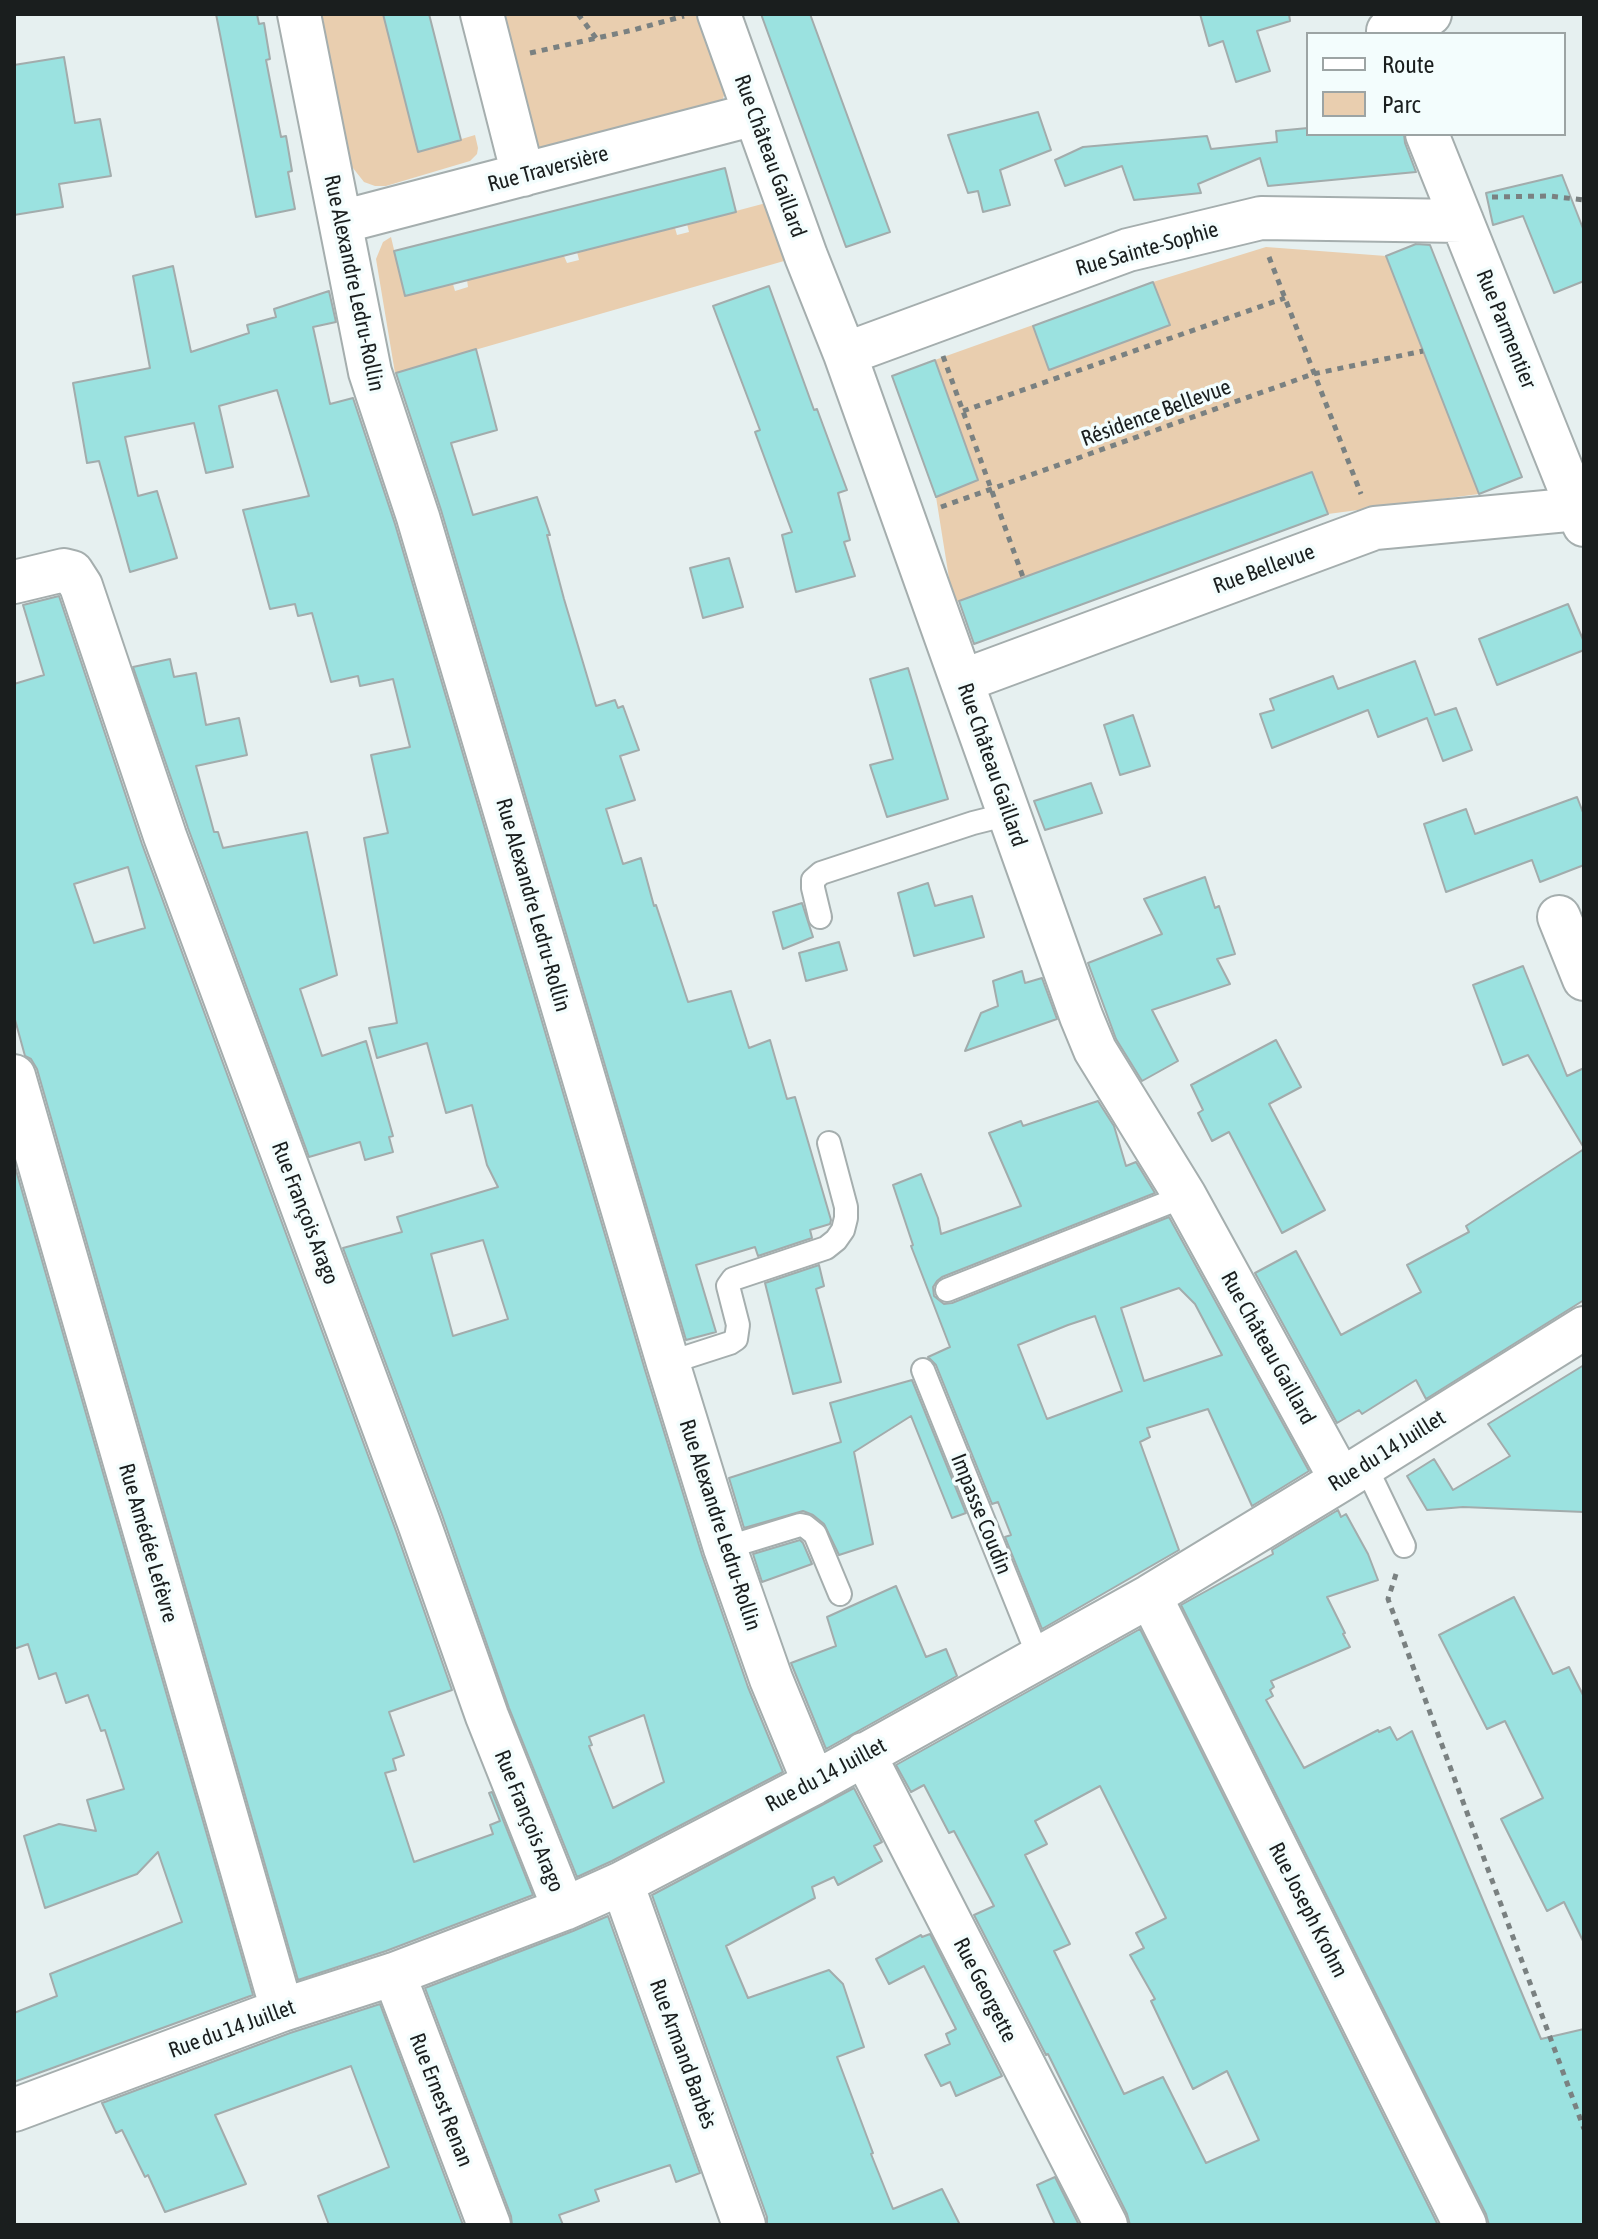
<!DOCTYPE html>
<meta charset="utf-8">
<style>
body{margin:0}
#map{position:relative;width:1598px;height:2239px;overflow:hidden;background:#e6f0f0;font-family:"Asap Condensed",sans-serif}
canvas{display:block}
.frame{position:absolute;inset:0;border:16px solid #1a1e1e;pointer-events:none}
.legend{position:absolute;left:1306px;top:32px;width:260px;height:104px;box-sizing:border-box;background:#f3fdfd;border:2px solid #9ca4a4;margin:0;padding:10px 14px;list-style:none;font-size:24px;color:#1a1e1e}
.legend li{display:flex;align-items:center;gap:16px;height:40px}
.legend b{width:40px;border:2px solid #9ca4a4}
</style>
<div id="map">
<canvas width="1598" height="2239"></canvas>
<div class="frame"></div>
<ul class="legend">
<li><b style="height:10px;background:#fff"></b>Route</li>
<li><b style="height:22px;background:#e9ceaf"></b>Parc</li>
</ul>
</div>
<script>
const context = document.querySelector('canvas').getContext('2d');
context.lineJoin = 'round';
function fillPath(path, color) { context.fillStyle = color; context.fill(path, 'evenodd'); }
const poly = rows => new Path2D(rows.map(r => 'M' + r).join(''));
function stroke(path, color, width, dash) { context.strokeStyle = color; context.lineWidth = width; context.lineCap = dash ? 'butt' : 'round'; context.setLineDash(dash || []); context.stroke(path); }
function label(font, color, halo, rows, align = 'center') {
  context.font = font + ' "Asap Condensed",sans-serif'; context.lineWidth = 7; context.setLineDash([]); context.textBaseline = 'middle'; context.strokeStyle = halo; context.fillStyle = color; for (const [text, x, y, turn = 0] of rows) {
    context.save(); context.translate(x, y); context.rotate((+turn || 0) * Math.PI / 180); context.textAlign = isNaN(turn) ? turn : align; if (halo) context.strokeText(text, 0, 0); context.fillText(text, 0, 0); context.restore();
  }
}
fillPath(poly([
 [322,14,383,14,418,152,475,135,478,148,477,154,470,161,386,186,375,186,364,182,349,163],
 [496,14,704,14,727,87,721,104,546,151,537,146],
 [766,203,784,261,395,373,376,259,383,242,391,237,405,296,453,284,455,291,468,287,467,280,564,256,567,263,579,260,577,252,675,228,677,235,689,232,687,224],
 [1266,247,1386,256,1479,494,1328,514,1312,472,953,603,936,497,978,479,935,360,1033,325,1050,370,1169,325,1153,282]
]), '#e9ceaf');
const building = poly([
 [216,14,257,14,259,24,264,23,270,59,266,60,281,137,286,136,292,171,288,172,295,209,256,217,216,14],
 [383,14,429,14,461,140,418,152,383,14],
 [761,14,810,14,890,232,846,247,761,14],
 [1200,14,1289,14,1290,21,1257,31,1270,71,1236,82,1223,41,1209,46,1200,14],
 [64,57,75,123,100,119,111,176,59,184,63,207,14,215,14,65,64,57],
 [1038,112,1051,150,1000,170,1010,205,983,212,978,191,968,193,948,135,1038,112],
 [1308,128,1308,134,1404,134,1405,143,1416,172,1268,186,1260,158,1198,184,1201,193,1134,200,1122,166,1065,186,1055,160,1083,147,1207,136,1211,149,1277,142,1276,131,1308,128],
 [725,168,736,212,405,296,394,251,725,168],
 [1562,175,1584,231,1584,281,1554,293,1523,216,1493,225,1486,193,1562,175],
 [1416,244,1430,245,1522,477,1479,494,1386,256,1416,244],
 [173,266,191,352,249,333,247,325,276,317,274,309,329,291,336,322,313,327,330,404,353,398,395,524,645,1370,702,1555,748,1687,783,1772,612,1861,577,1877,509,1708,442,1515,343,1248,402,1232,397,1217,498,1187,487,1165,472,1105,446,1113,427,1043,377,1058,369,1028,397,1023,364,838,388,833,371,755,410,747,393,679,360,686,358,676,331,682,312,613,298,616,295,604,270,609,243,510,309,496,277,390,219,406,233,467,206,473,194,423,125,437,138,496,157,491,177,558,130,572,99,461,87,463,73,383,150,368,133,276,173,266],
 [483,1240,508,1319,453,1336,431,1254,483,1240],
 [644,1715,664,1782,613,1808,589,1746,592,1745,589,1737,644,1715],
 [1153,282,1170,325,1049,370,1033,326,1153,282],
 [769,286,814,410,817,409,847,490,838,493,850,540,844,542,855,576,796,592,782,535,792,532,755,432,760,430,713,306,769,286],
 [476,349,497,430,451,443,473,515,537,497,550,535,547,535,564,599,596,706,615,700,618,708,623,706,639,750,620,756,635,800,606,809,623,864,641,858,654,906,656,905,688,1002,731,991,749,1048,770,1040,787,1099,795,1097,831,1220,830,1224,810,1230,812,1238,758,1256,755,1247,696,1265,716,1332,686,1340,441,510,396,373,476,349],
 [935,360,978,480,936,497,892,376,935,360],
 [1312,472,1328,514,974,644,959,601,1312,472],
 [729,558,743,607,703,618,690,568,729,558],
 [59,596,142,844,396,1531,452,1690,389,1712,404,1755,393,1759,396,1770,385,1773,414,1862,493,1834,490,1825,500,1821,489,1793,492,1792,533,1895,386,1951,298,1980,37,1069,31,1059,25,1056,14,1016,14,684,44,675,23,605,59,596],
 [128,867,145,928,94,943,74,884,128,867],
 [1568,604,1584,642,1584,650,1497,685,1479,639,1568,604],
 [170,659,174,677,196,673,206,725,239,718,247,755,196,766,214,832,218,832,223,848,307,832,337,975,300,989,322,1056,366,1041,393,1136,389,1137,393,1152,365,1160,360,1142,309,1157,188,828,133,667,170,659],
 [1415,661,1435,715,1456,708,1472,750,1443,761,1427,718,1378,737,1368,710,1272,748,1260,714,1274,710,1270,699,1333,676,1338,689,1415,661],
 [908,668,948,799,887,817,870,765,893,759,870,679,908,668],
 [1133,715,1150,766,1120,775,1104,725,1133,715],
 [1091,783,1102,813,1045,830,1034,801,1091,783],
 [1577,797,1584,815,1584,865,1540,882,1532,860,1446,892,1424,824,1466,809,1475,834,1577,797],
 [1205,877,1215,908,1219,906,1235,954,1217,959,1230,984,1152,1010,1178,1061,1142,1081,1116,1039,1088,963,1162,934,1144,899,1205,877],
 [928,883,935,906,972,896,984,937,914,956,898,893,928,883],
 [802,903,813,937,783,949,773,912,802,903],
 [839,942,847,970,806,981,799,953,839,942],
 [1523,966,1567,1076,1584,1068,1584,1148,1528,1055,1503,1065,1473,985,1523,966],
 [1022,971,1025,983,1042,978,1057,1019,965,1051,981,1013,998,1006,993,981,1022,971],
 [1276,1040,1301,1087,1269,1104,1325,1210,1282,1233,1229,1132,1212,1141,1198,1113,1203,1110,1191,1085,1276,1040],
 [1098,1101,1114,1126,1126,1166,1136,1162,1155,1193,942,1277,937,1281,933,1287,934,1296,944,1304,952,1303,1169,1217,1309,1471,1252,1506,1208,1409,1147,1428,1150,1437,1140,1442,1179,1550,1042,1629,1005,1537,1011,1535,998,1502,992,1504,936,1365,928,1357,950,1347,911,1246,913,1245,893,1185,921,1174,938,1218,941,1234,1021,1206,989,1133,1021,1121,1023,1126,1098,1101],
 [1179,1288,1195,1304,1222,1355,1144,1381,1121,1308,1179,1288],
 [1095,1316,1122,1391,1047,1419,1018,1345,1068,1325,1095,1316],
 [1584,1149,1584,1300,1426,1399,1416,1380,1362,1414,1359,1410,1337,1423,1255,1273,1296,1251,1341,1335,1421,1292,1407,1265,1469,1232,1466,1226,1584,1149],
 [14,1163,253,1995,14,2082,14,2013,57,1996,50,1974,182,1922,158,1852,137,1874,45,1908,24,1836,59,1824,96,1831,87,1800,124,1789,105,1730,101,1731,88,1695,66,1703,56,1673,39,1679,28,1644,14,1649,14,1163],
 [819,1265,824,1286,816,1289,841,1382,793,1394,765,1283,819,1265],
 [1584,1365,1584,1512,1463,1507,1427,1510,1407,1476,1434,1459,1453,1490,1510,1456,1488,1424,1584,1365],
 [912,1380,966,1513,952,1518,911,1416,854,1452,873,1544,839,1555,824,1524,813,1515,803,1511,744,1528,729,1478,841,1442,830,1403,912,1380],
 [1338,1510,1341,1517,1346,1514,1368,1554,1378,1580,1327,1597,1345,1633,1343,1634,1350,1647,1271,1681,1274,1687,1270,1690,1273,1696,1266,1700,1304,1768,1378,1730,1379,1732,1390,1727,1397,1740,1412,1731,1541,2039,1584,2029,1584,2225,1489,2225,1486,2214,1181,1605,1273,1554,1272,1550,1338,1510],
 [800,1540,803,1543,812,1564,762,1582,753,1554,800,1540],
 [896,1586,926,1657,946,1649,957,1676,826,1749,791,1663,836,1646,827,1617,896,1586],
 [1514,1597,1553,1674,1569,1667,1584,1697,1584,1943,1564,1902,1547,1911,1501,1819,1543,1798,1505,1721,1487,1729,1439,1635,1514,1597],
 [1140,1629,1438,2225,1130,2225,1127,2214,1048,2054,1046,2055,974,1915,994,1906,954,1831,949,1833,924,1785,911,1792,896,1765,1140,1629],
 [1100,1786,1166,1918,1136,1933,1144,1948,1130,1955,1155,1999,1151,2001,1193,2089,1227,2071,1259,2140,1206,2163,1163,2077,1124,2094,1054,1951,1070,1944,1025,1855,1047,1844,1035,1821,1100,1786],
 [854,1788,882,1842,874,1846,882,1861,838,1885,834,1877,812,1887,815,1898,726,1946,748,1998,829,1970,843,1984,864,2047,837,2057,873,2153,871,2154,893,2209,942,2189,960,2225,767,2225,767,2217,652,1895,854,1788],
 [608,1916,700,2173,676,2182,670,2165,595,2190,599,2201,559,2215,563,2225,512,2225,511,2216,425,1988,573,1931,608,1916],
 [930,1934,1002,2076,956,2096,950,2082,941,2086,925,2055,950,2044,946,2034,956,2029,924,1966,889,1984,876,1959,921,1935,922,1937,930,1934],
 [380,2004,463,2225,329,2225,318,2196,389,2167,351,2066,215,2115,246,2184,165,2212,148,2175,145,2177,122,2130,116,2133,102,2103,290,2033,380,2004],
 [1055,2177,1079,2225,1055,2225,1037,2185,1055,2177]
]);
fillPath(building, '#9be2e0');
stroke(building, '#a2acac', 2);
const service = poly([
 [820,917,813,888,813,880,821,873,973,823,1009,814],
 [947,1290,1185,1196],
 [668,1363,730,1343,736,1339,738,1325,728,1286,733,1279,826,1248,836,1240,843,1230,846,1218,846,1207,829,1143],
 [923,1370,1039,1658],
 [1365,1465,1404,1546],
 [725,1548,800,1525,805,1526,815,1534,840,1594]
]);
const minor = poly([
 [299,14,370,372,418,517,668,1363,725,1548,771,1679,814,1783],
 [482,14,523,175],
 [719,14,806,256,845,354,1081,1016,1095,1050,1185,1196,1341,1480],
 [1388,31,1430,14],
 [1427,134,1584,525],
 [341,222,755,114],
 [845,354,1128,250,1261,218,1462,221],
 [14,582,64,570,72,572,81,586,165,836,419,1523,487,1716,564,1909],
 [962,681,1375,528,1578,509],
 [1559,917,1584,979],
 [14,1076,282,2010],
 [1150,1596,1465,2225],
 [864,1754,1106,2225],
 [622,1883,744,2225],
 [394,1974,489,2225],
 [14,2110,282,2010,394,1974,564,1909,622,1883,814,1783,1150,1596,1341,1480,1584,1328]
]);
stroke(service, '#a5aeae', 26);
stroke(minor, '#a5aeae', 46);
stroke(poly([
 [578,14,596,38],
 [530,53,633,30,684,16],
 [1492,197,1549,196,1584,200],
 [1269,257,1361,494],
 [943,356,1023,577],
 [963,411,1285,298],
 [941,507,1313,374,1423,351],
 [1396,1574,1388,1599,1584,2129]
]), '#7a8181', 5, [6, 6]);
stroke(service, '#fff', 22);
stroke(minor, '#fff', 42);
label('22px', '#1a1e1e', '#f3fdfd', [
 ["Rue Château Gaillard",770,156,70],
 ["Rue Traversière",548,169,-15],
 ["Rue Sainte-Sophie",1147,249,-16],
 ["Rue Alexandre Ledru-Rollin",354,283,78],
 ["Rue Parmentier",1506,329,68],
 ["Résidence Bellevue",1156,413,-20],
 ["Rue Bellevue",1264,569,-20],
 ["Rue Château Gaillard",992,765,71],
 ["Rue Alexandre Ledru-Rollin",533,905,74],
 ["Rue François Arago",305,1213,69],
 ["Rue Château Gaillard",1268,1348,61],
 ["Rue du 14 Juillet",1387,1451,-32],
 ["Impasse Coudin",981,1514,68],
 ["Rue Alexandre Ledru-Rollin",720,1525,72],
 ["Rue Amédée Lefèvre",148,1543,74],
 ["Rue du 14 Juillet",826,1775,-28],
 ["Rue François Arago",529,1821,68],
 ["Rue Joseph Krohm",1308,1910,63],
 ["Rue Georgette",985,1990,63],
 ["Rue du 14 Juillet",232,2029,-20],
 ["Rue Armand Barbès",683,2054,70],
 ["Rue Ernest Renan",441,2100,69]
]);
</script>
